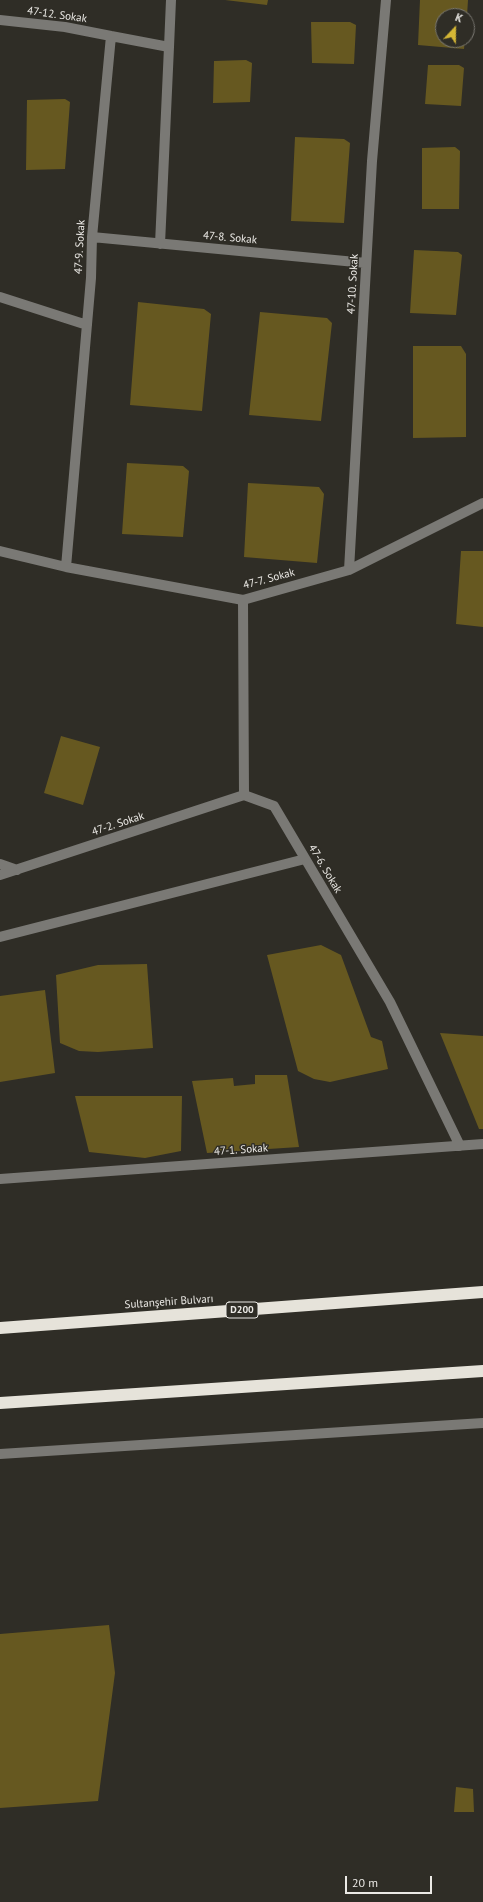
<!DOCTYPE html>
<meta charset="utf-8">
<style>
body{margin:0}
#map{position:relative;width:483px;height:1902px;overflow:hidden;background:#2f2d26;font-family:"PT Sans",sans-serif}
canvas{display:block}
.north{position:absolute;left:435px;top:8px;width:40px;height:40px;box-sizing:border-box;background:#2f2d26;border:1px solid #7a7872;border-radius:50%;rotate:22deg;font-size:11px;font-weight:700;line-height:16px;text-align:center;color:#ebe9e5}
.north::after{content:'';display:block;margin:auto;width:14px;height:18px;background:#d4b635;clip-path:polygon(50% 0,100% 100%,50% 72%,0 100%)}
.scale{position:absolute;left:345px;top:1876px;width:87px;height:18px;box-sizing:border-box;border:2px solid #ebe9e5;border-top:0;padding-left:5px;font-size:12px;line-height:14px;white-space:nowrap;color:#ebe9e5;-webkit-text-stroke:3px #2f2d26;paint-order:stroke}
</style>
<div id="map">
<canvas width="483" height="1902"></canvas>
<div class="north">K</div>
<div class="scale">20 m</div>
</div>
<script>
const context = document.querySelector('canvas').getContext('2d');
context.lineJoin = 'round';
function fillPath(path, color) { context.fillStyle = color; context.fill(path, 'evenodd'); }
const poly = rows => new Path2D(rows.map(r => 'M' + r).join(''));
function stroke(path, color, width, dash) { context.strokeStyle = color; context.lineWidth = width; context.lineCap = dash ? 'butt' : 'round'; context.setLineDash(dash || []); context.stroke(path); }
function label(font, color, halo, rows, align = 'center') {
  context.font = font + ' "PT Sans",sans-serif'; context.lineWidth = 3; context.setLineDash([]); context.textBaseline = 'middle'; context.strokeStyle = halo; context.fillStyle = color; for (const [text, x, y, turn = 0] of rows) {
    context.save(); context.translate(x, y); context.rotate((+turn || 0) * Math.PI / 180); context.textAlign = isNaN(turn) ? turn : align; if (halo) context.strokeText(text, 0, 0); context.fillText(text, 0, 0); context.restore();
  }
}
fillPath(poly([
 [225,0,268,0,267,5],
 [420,0,468,0,467,16,443,16,443,40,465,40,464,49,418,45],
 [311,22,350,22,356,25,354,64,312,63],
 [246,60,252,63,250,102,213,103,214,61],
 [428,65,459,65,464,68,461,106,425,104],
 [65,99,70,102,65,169,26,170,27,100],
 [295,137,344,139,350,143,344,223,291,221],
 [455,147,460,151,459,209,422,209,422,148],
 [414,250,458,252,462,255,456,315,410,313],
 [138,302,204,309,211,314,202,411,130,405],
 [260,312,327,318,332,323,321,421,249,415],
 [413,346,461,346,466,354,466,437,413,438],
 [127,463,183,466,189,471,183,537,122,534],
 [248,483,319,487,324,494,317,563,244,557],
 [461,551,483,551,483,627,456,624],
 [61,736,100,747,83,805,44,793],
 [321,945,341,955,371,1037,382,1041,388,1069,330,1082,314,1079,298,1071,267,955],
 [147,964,153,1048,98,1052,79,1051,60,1043,56,975,98,965],
 [45,990,55,1073,0,1082,0,996],
 [440,1033,483,1036,483,1129,479,1129],
 [255,1075,287,1075,299,1147,207,1153,192,1081,233,1078,234,1086,255,1084],
 [75,1096,182,1096,181,1151,145,1158,89,1152],
 [109,1625,115,1673,98,1801,0,1808,0,1634],
 [456,1787,473,1789,474,1812,454,1812]
]), '#665820');
stroke(poly([
 [0,20,65,27,111,36],
 [92,237,366,263],
 [160,244,169,47],
 [0,297,87,325],
 [0,551,66,567,243,600,349,570,483,503],
 [66,567,91,278,92,237,111,36,169,47,171,0],
 [349,570,372,161,386,0],
 [243,600,244,795,274,806,390,1002,460,1146],
 [0,864,17,870],
 [0,875,244,795],
 [0,937,305,859],
 [0,1179,483,1144],
 [0,1454,483,1423]
]), '#7a7975', 10);
stroke(poly([
 [0,1328,483,1292],
 [0,1403,483,1371]
]), '#e6e3da', 12);
for (const [x, y, w] of [
 [242,1310,32]
]) { const box = new Path2D(); box.roundRect(x - w / 2, y - 8, w, 16, 3); context.fillStyle = '#2f2d26'; context.fill(box); stroke(box, '#ebe9e5', 1); }
label('bold 10px', '#ebe9e5', null, [
 ["D200",242,1310]
]);
label('11px', '#ebe9e5', '#2f2d26', [
 ["47-12. Sokak",57,15,8],
 ["47-8. Sokak",230,238,5],
 ["47-9. Sokak",80,247,-87],
 ["47-10. Sokak",353,284,-87],
 ["47-7. Sokak",269,579,-15],
 ["47-2. Sokak",118,824,-18],
 ["47-6. Sokak",325,869,59],
 ["47-1. Sokak",241,1150,-4],
 ["Sultanşehir Bulvarı",169,1302,-4]
]);
</script>
